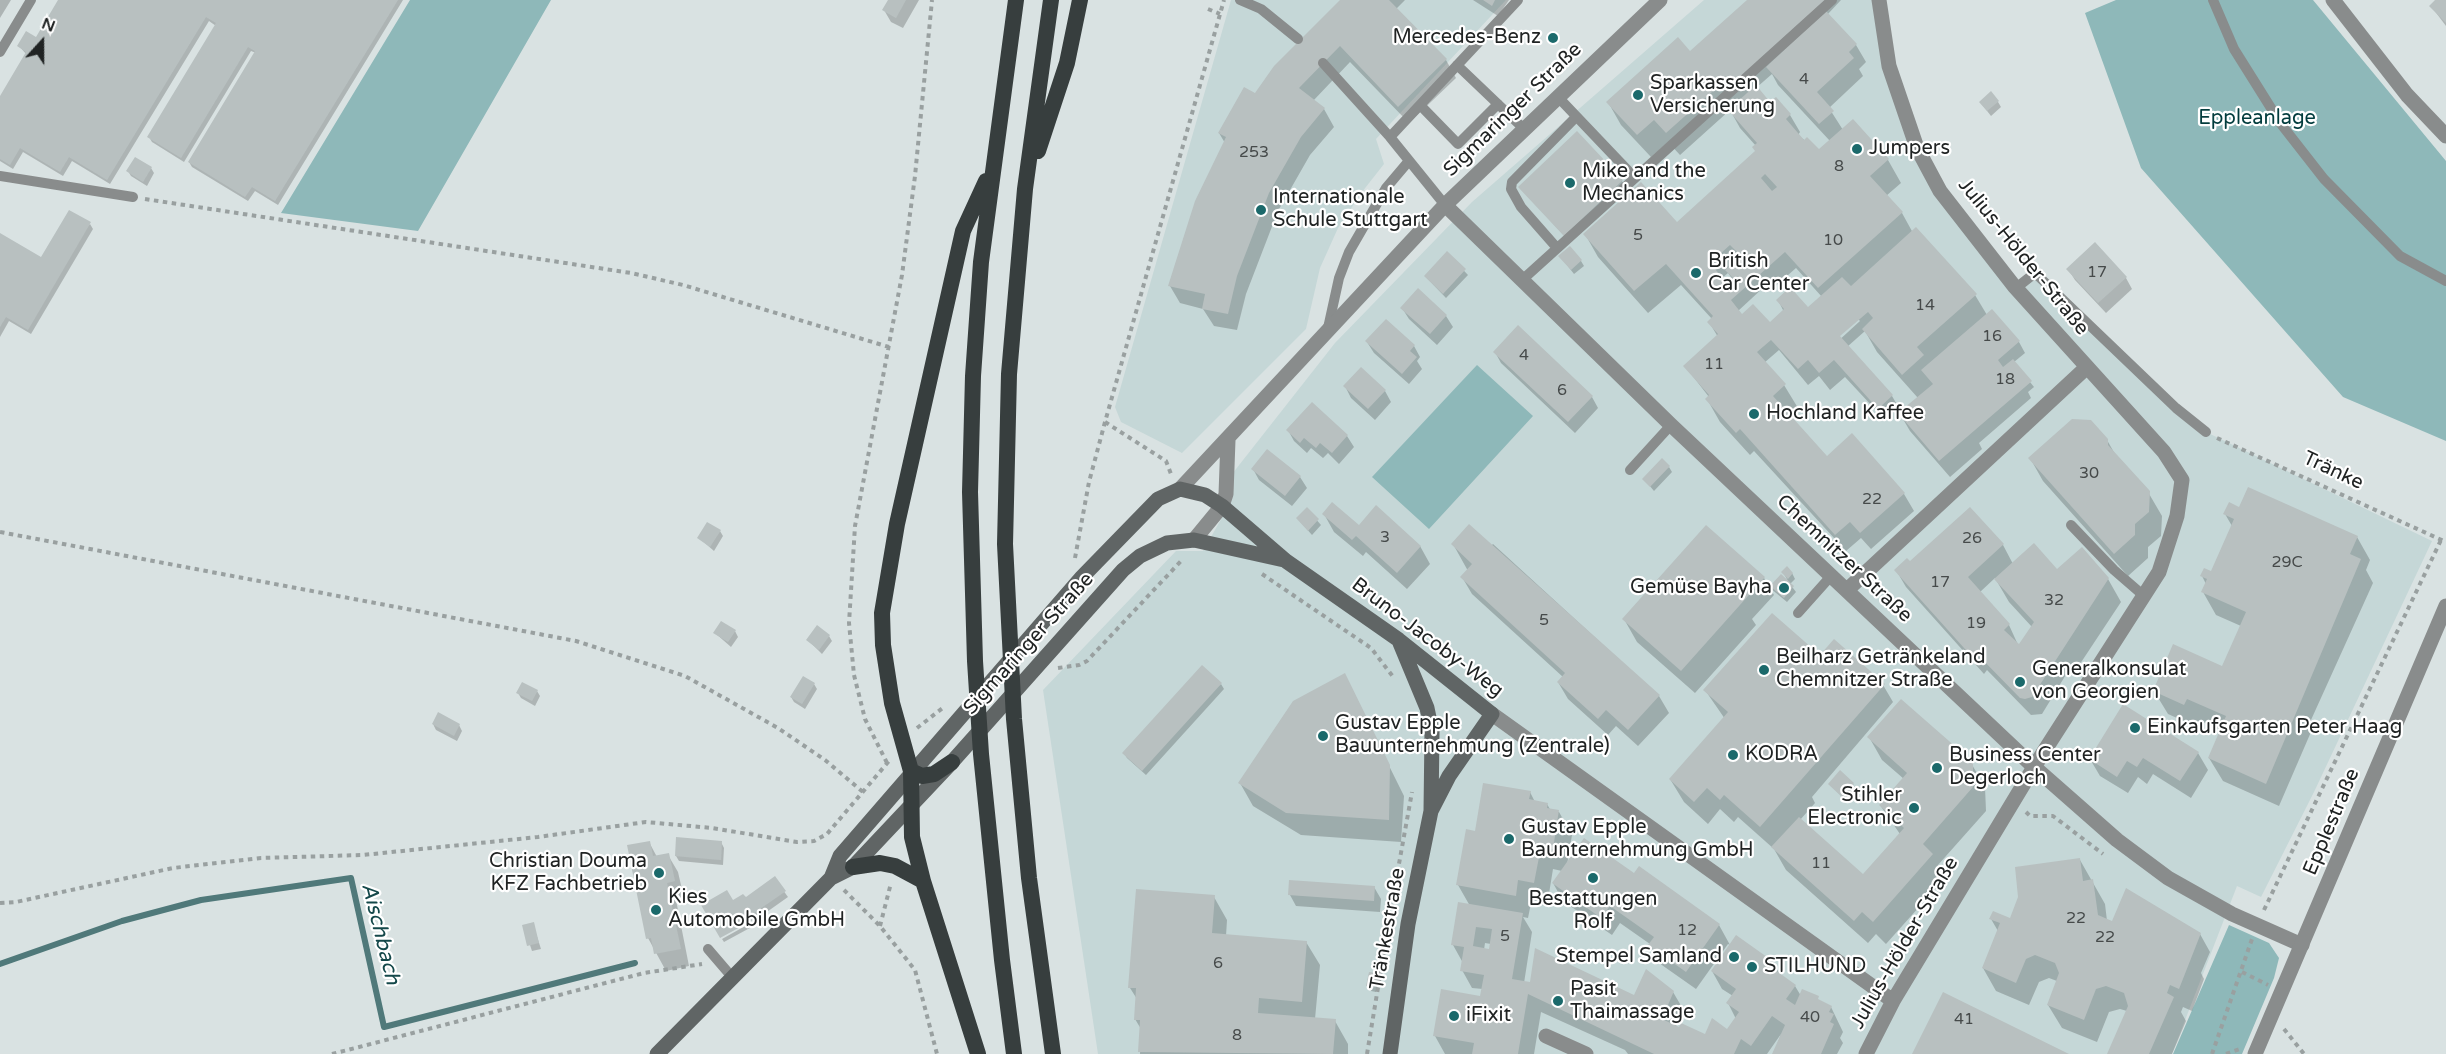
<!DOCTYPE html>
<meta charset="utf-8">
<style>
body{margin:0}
#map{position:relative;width:2446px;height:1054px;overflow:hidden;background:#d9e2e2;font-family:"Varela Round",sans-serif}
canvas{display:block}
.north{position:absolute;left:12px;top:12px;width:60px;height:60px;-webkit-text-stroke:4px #fff;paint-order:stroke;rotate:21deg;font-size:16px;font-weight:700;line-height:24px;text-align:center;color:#202323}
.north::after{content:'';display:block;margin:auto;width:21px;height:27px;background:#202323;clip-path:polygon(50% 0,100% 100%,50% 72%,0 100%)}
</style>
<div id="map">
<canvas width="2446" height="1054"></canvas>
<div class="north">N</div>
</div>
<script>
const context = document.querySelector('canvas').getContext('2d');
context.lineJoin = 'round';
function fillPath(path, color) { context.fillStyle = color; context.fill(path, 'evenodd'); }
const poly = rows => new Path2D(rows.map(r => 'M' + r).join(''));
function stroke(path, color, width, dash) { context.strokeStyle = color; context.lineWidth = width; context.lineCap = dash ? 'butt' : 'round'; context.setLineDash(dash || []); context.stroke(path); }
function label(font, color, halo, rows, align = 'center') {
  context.font = font + ' "Varela Round",sans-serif'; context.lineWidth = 4.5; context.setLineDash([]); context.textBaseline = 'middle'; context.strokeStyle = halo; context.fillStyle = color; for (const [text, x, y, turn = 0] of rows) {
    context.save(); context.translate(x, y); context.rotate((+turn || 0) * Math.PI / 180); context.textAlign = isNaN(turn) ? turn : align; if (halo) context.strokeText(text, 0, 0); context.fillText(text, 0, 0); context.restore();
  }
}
fillPath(poly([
 [1231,0,1506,0,1376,139,1384,164,1362,192,1338,228,1320,268,1306,329,1182,453,1121,422,1115,407],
 [1704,0,1879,0,1917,148,2015,288,2035,273,2206,432,2432,541,2314,792,2261,897,2237,886,2172,1054,1098,1054,1043,690,1176,551,1203,551,1228,507,1225,483,1335,343,1472,202]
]), '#c5d7d7');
fillPath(poly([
 [410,0,551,0,418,231,281,213],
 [2116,0,2313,0,2446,161,2446,441,2343,397,2141,168,2085,13],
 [1477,365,1533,416,1429,529,1372,477],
 [2229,925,2269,943,2279,958,2274,978,2242,1054,2173,1054]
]), '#8eb8b9');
fillPath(poly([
 [0,0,11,0,0,18],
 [60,0,403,0,278,205,255,191,248,201,192,167,189,162,256,53,251,51,184,162,152,142,149,137,216,26,209,21,110,184,72,161,63,176,23,152,13,169,0,161,0,99,27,55,19,46,36,39],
 [890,0,919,0,903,28,891,22,884,10],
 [1342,0,1405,0,1396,9,1446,60,1456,78,1409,123,1350,62,1313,101,1324,109,1334,127,1310,155,1278,211,1246,294,1237,330,1214,326,1203,309,1180,303,1170,286,1225,143,1219,133,1255,95,1275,67],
 [1473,0,1509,0,1498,16],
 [1749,0,1841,0,1827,15,1856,45,1866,62,1859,69,1863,76,1829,108,1843,130,1888,160,1901,183,1886,196,1902,213,1913,233,1975,295,1987,315,2019,342,2025,353,2014,362,2034,387,2028,392,2031,398,1979,443,1982,449,1950,477,1910,431,1900,414,1918,398,1877,352,1865,331,1847,347,1892,396,1899,408,1885,420,1845,377,1830,390,1819,376,1808,385,1779,350,1764,363,1784,385,1798,408,1789,416,1827,458,1904,494,1914,511,1871,549,1861,538,1846,551,1754,451,1750,455,1720,422,1707,399,1709,397,1685,366,1718,337,1709,322,1712,319,1681,285,1648,313,1598,257,1585,234,1677,224,1757,152,1756,146,1740,128,1730,110,1680,155,1668,142,1651,157,1621,125,1608,102,1690,53],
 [1772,74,1778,85,1830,141,1819,152,1798,135,1800,132,1790,115,1776,99,1770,104,1756,88],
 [1727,96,1736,105,1733,108,1726,97],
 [1796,268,1822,297,1808,309,1778,300,1784,312,1770,324,1742,316,1738,311,1764,287,1769,292],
 [1728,273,1733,280,1727,285,1721,279],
 [1858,319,1860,321,1836,343,1834,340],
 [2437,0,2446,0,2446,26,2431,6],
 [1980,102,1998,102,2001,107,1991,116],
 [151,168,154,173,147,186,131,176,128,171],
 [1622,181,1625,186,1568,240,1520,187],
 [90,224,93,229,31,334,9,321,0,337,0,235,42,259],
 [1447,253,1468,275,1446,298,1425,276],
 [1560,256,1581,261,1584,266,1574,274],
 [2068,269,2126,278,2132,289,2106,313,2075,280],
 [1402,308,1446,316,1453,327,1437,345,1409,319],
 [1367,342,1414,346,1420,357,1417,361,1422,369,1409,384,1374,353],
 [1495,352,1592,397,1598,408,1575,433,1501,363],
 [1345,386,1385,391,1391,402,1375,420,1351,398],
 [1312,404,1347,436,1354,447,1339,464,1328,453,1323,458,1311,448,1307,453,1294,441,1288,430],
 [2107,440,2116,456,2148,492,2162,516,2161,536,2148,547,2148,558,2128,576,2043,481,2030,458],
 [1669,467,1672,472,1654,491,1644,479],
 [1253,469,1300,477,1307,488,1292,506,1259,480],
 [1307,509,1321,525,1312,535,1298,519],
 [1970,509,2003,545,2013,564,2108,579,2121,602,2074,673,2070,668,2042,714,2031,715,1987,670,1984,674,1906,587,1896,570,1910,563],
 [1995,578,2009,602,2032,627,2019,647,2009,625,1980,592],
 [2240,509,2357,537,2370,560,2366,570,2373,583,2311,720,2314,725,2279,806,2223,781,2209,758,2221,730,2200,721,2197,727,2168,714,2154,691,2226,669,2241,626,2216,615,2203,592,2206,584,2202,576,2211,573,2232,526,2225,514],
 [1324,514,1420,546,1430,564,1407,589,1366,552,1363,556,1334,532],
 [720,531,723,536,714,551,699,538],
 [1453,544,1491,546,1493,544,1659,696,1669,713,1638,746,1616,726,1608,735,1568,699,1558,682,1563,677,1472,594,1462,577,1468,571],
 [1783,572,1792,573,1795,579,1790,584,1796,592,1787,602,1770,588,1781,576,1789,583],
 [1764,578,1774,595,1752,619,1756,625,1695,693,1637,642,1624,619],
 [735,631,738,637,731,647,715,633],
 [829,636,832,641,822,654,808,640],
 [1820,657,1883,685,1893,702,1812,797,1815,803,1800,820,1863,876,1900,834,1880,805,1904,779,1882,760,1869,737,1971,763,1985,787,1986,811,1938,865,1945,878,1886,944,1876,934,1868,943,1786,870,1774,849,1738,817,1734,822,1720,809,1708,824,1684,802,1670,779,1725,719,1705,690],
 [1344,675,1404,796,1401,842,1301,835,1253,806,1240,783],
 [814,684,817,689,805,709,794,702,791,697],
 [1221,684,1224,689,1146,775,1127,758,1124,753],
 [537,691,540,696,535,706,521,698,518,693],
 [439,714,459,725,462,731,457,741,436,730,433,724],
 [2198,753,2208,770,2191,798,2153,774,2147,784,2138,777,2128,793,2100,776,2090,759],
 [1830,784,1853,784,1856,789,1846,801],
 [1530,792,1535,802,1547,804,1551,811,1559,812,1572,835,1567,865,1634,875,1719,925,1730,945,1728,944,1696,989,1659,963,1650,944,1620,923,1612,935,1563,901,1553,883,1562,871,1553,869,1547,906,1531,903,1528,918,1523,917,1532,932,1524,983,1635,997,1673,992,1683,1009,1676,1027,1706,1036,1728,1031,1736,1019,1728,1003,1733,996,1722,989,1712,971,1736,937,1773,963,1781,976,1795,986,1801,996,1831,1007,1843,1032,1840,1038,1843,1043,1837,1054,1774,1054,1781,1034,1767,1054,1628,1054,1625,1050,1541,1012,1534,1054,1445,1054,1435,1036,1482,997,1483,989,1472,988,1462,970,1463,963,1453,945,1470,906,1458,885,1476,832],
 [1485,943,1491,944,1490,950,1484,950],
 [649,842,657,857,668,855,678,872,684,898,676,900,689,966,666,971,648,938],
 [721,842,724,848,723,865,679,861,676,856],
 [2080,860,2105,904,2107,921,2200,934,2210,952,2201,973,2204,979,2192,1011,2183,1007,2181,1012,2186,1021,2172,1054,2109,1054,2127,1011,2120,1009,2109,1012,2097,1042,2062,1028,2048,1005,2057,981,2049,978,2039,982,2029,1005,1996,991,1983,968,1998,931,1991,919,2010,920],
 [775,879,788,897,764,914,721,936,732,902,745,900],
 [1374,887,1381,899,1380,912,1296,906,1290,895],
 [1214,897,1227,920,1226,936,1306,942,1320,965,1315,1019,1335,1021,1348,1044,1348,1054,1140,1054,1141,1029,1135,1019,1137,999,1130,988],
 [756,920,759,923,724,942,722,939],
 [533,924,541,949,532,951,524,927],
 [1376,975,1379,980,1376,992,1371,991,1368,986]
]), '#0003');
stroke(poly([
 [0,964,122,921,201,900,351,878,384,1027,635,963]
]), '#50797a', 6);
fillPath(poly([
 [58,0,398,0,275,201,252,187,245,197,188,162,255,51,248,47,181,158,147,137,216,23,206,17,107,180,69,157,60,172,20,148,10,165,0,159,0,96,26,52,17,46,26,31,36,37],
 [888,0,906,0,896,18,882,10],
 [1340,0,1389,0,1447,59,1398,107,1340,46,1299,88,1325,108,1301,137,1269,193,1237,276,1228,314,1202,309,1205,294,1168,286,1195,201,1226,137,1218,133,1244,87,1255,93,1274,66],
 [1483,0,1495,0,1492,6],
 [1747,0,1825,0,1726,90,1721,84,1666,133,1654,120,1637,135,1606,102,1678,37,1690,51],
 [2435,0,2446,0,2446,23,2429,6],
 [1826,11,1857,44,1849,52,1854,58,1817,92,1834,111,1819,124,1766,67],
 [1756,85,1770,102,1776,97,1791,114,1786,119,1804,140,1807,137,1819,149,1853,119,1889,159,1870,176,1903,212,1818,288,1785,252,1731,300,1742,314,1753,304,1770,322,1784,309,1776,300,1790,287,1808,307,1842,277,1851,286,1916,227,1977,294,1917,347,1924,355,1902,375,1862,329,1873,318,1868,312,1840,336,1893,395,1878,409,1834,360,1819,373,1808,360,1798,369,1771,340,1757,352,1786,384,1773,396,1827,456,1852,433,1905,493,1860,533,1850,522,1835,535,1740,429,1736,433,1705,399,1709,395,1683,366,1718,334,1707,322,1713,316,1666,264,1634,291,1583,234,1641,182,1677,222,1755,151,1752,147,1757,143,1728,110],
 [1765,174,1777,187,1772,191,1761,178],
 [1730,245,1741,256,1725,270,1733,278,1727,283,1710,263],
 [1991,91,1999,101,1987,111,1979,102],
 [1577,131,1623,180,1564,236,1518,187],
 [135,157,152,167,143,182,126,171],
 [69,210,91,222,28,330,6,317,0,327,0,233,41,257],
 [2095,242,2127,277,2098,303,2066,269],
 [1570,246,1582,260,1571,270,1558,256],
 [1447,251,1466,269,1443,294,1424,276],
 [1418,288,1447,315,1430,334,1400,308],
 [1992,309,2020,341,1998,360,2003,367,2013,359,2032,381,1939,461,1898,413,1933,384,1921,370],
 [1386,319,1415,345,1410,351,1417,357,1402,374,1365,341],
 [1518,325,1593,396,1568,422,1493,352],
 [1361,367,1386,390,1368,409,1343,386],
 [1312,402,1348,435,1332,453,1320,443,1316,448,1304,438,1300,443,1286,430],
 [2072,419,2091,420,2108,439,2108,445,2150,491,2149,512,2135,524,2135,535,2114,554,2028,458],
 [1267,449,1301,476,1285,496,1251,469],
 [1662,458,1670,466,1650,487,1642,479],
 [2248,487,2358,536,2350,554,2361,559,2266,784,2208,758,2226,716,2187,699,2184,705,2153,691,2173,644,2222,666,2246,612,2201,592,2207,579,2200,576,2204,568,2211,571,2234,519,2223,514,2229,502,2239,507],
 [1332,502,1359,525,1376,505,1421,546,1397,573,1356,536,1352,540,1322,514],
 [1307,507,1319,519,1308,531,1296,518],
 [1970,507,2004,544,1968,577,2010,624,2004,630,2019,644,2034,622,1994,579,2034,543,2057,569,2082,547,2109,578,2032,697,2025,699,2020,698,1977,654,1973,658,1894,570,1907,558,1910,561],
 [707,522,721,530,710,547,697,538],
 [1469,524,1660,695,1628,730,1606,710,1598,719,1557,682,1565,673,1460,577,1472,564,1451,544],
 [1706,525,1765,577,1681,671,1622,619],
 [1787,566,1793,573,1788,579,1781,572],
 [1781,574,1794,586,1784,598,1770,586],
 [1772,613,1820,655,1834,639,1885,684,1760,827,1724,795,1720,800,1707,788,1694,802,1669,779,1728,712,1703,690],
 [721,621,736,630,728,642,713,633],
 [817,625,830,635,819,650,806,640],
 [1202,665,1222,683,1142,771,1122,753],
 [1345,673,1390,765,1389,820,1286,813,1238,783,1293,701],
 [803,676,815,683,802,704,790,697],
 [522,682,538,690,532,701,516,693],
 [1901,699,1973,762,1973,787,1923,844,1933,854,1873,922,1862,912,1854,921,1771,847,1799,817,1863,874,1904,828,1879,805,1907,773,1867,737],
 [2123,704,2199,752,2180,781,2143,758,2137,767,2127,761,2117,777,2089,759],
 [438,712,460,724,454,736,432,724],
 [1840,770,1854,783,1842,797,1828,784],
 [1483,783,1531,791,1529,799,1548,803,1547,808,1559,810,1553,849,1541,847,1534,883,1518,880,1516,896,1456,885,1466,829,1475,831],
 [676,837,722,841,721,860,675,856],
 [1584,838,1634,873,1639,866,1720,924,1686,972,1648,945,1654,937,1610,906,1601,918,1552,883],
 [650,841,653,856,669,853,675,881,667,883,681,949,654,954,651,938,646,939,627,845],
 [2080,858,2083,881,2093,879,2098,915,2112,921,2126,888,2201,933,2179,989,2170,985,2167,993,2174,997,2149,1054,2107,1054,2128,1006,2124,993,2106,986,2096,989,2084,1020,2047,1005,2059,973,2055,963,2035,955,2026,959,2016,983,1982,968,2000,923,1989,919,1993,911,2010,918,2018,897,2015,867],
 [775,876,786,891,754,913,757,918,720,938,701,905,727,890,733,900,743,894,746,897],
 [1289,880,1375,886,1374,901,1288,895],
 [1136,889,1215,895,1212,933,1307,941,1302,1002,1259,998,1258,1013,1336,1019,1333,1054,1138,1052,1140,1020,1134,1020,1136,988,1128,988],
 [1458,902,1523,913,1512,979,1530,982,1535,948,1634,995,1646,969,1674,991,1662,1019,1679,1027,1681,1023,1705,1034,1712,1018,1727,1029,1739,1012,1726,1003,1736,989,1711,971,1736,935,1774,962,1771,967,1796,985,1786,999,1795,1005,1802,989,1819,996,1818,999,1832,1006,1829,1012,1834,1014,1830,1022,1834,1024,1821,1054,1772,1054,1785,1025,1772,1016,1751,1046,1741,1039,1734,1054,1654,1054,1528,994,1518,1054,1472,1054,1474,1043,1433,1036,1441,989,1480,996,1484,975,1460,971,1464,947,1451,945],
 [1476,927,1492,929,1489,949,1473,946],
 [534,922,539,943,527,946,522,925],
 [1369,972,1377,973,1374,988,1366,986],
 [1943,992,2069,1054,1912,1054]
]), '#b8c0c0');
stroke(poly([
 [1208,9,1220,14],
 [145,199,631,273,683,285,889,347],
 [1105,422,1166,461,1171,474],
 [2217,438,2446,542],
 [0,532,576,641,685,676,778,728,825,760,863,792],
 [1075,558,1089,482,1105,422,1224,0],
 [1262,574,1371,648,1394,678],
 [1058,668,1079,665,1087,661,1182,560],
 [917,728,944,707],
 [887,763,865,719,854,675,849,623,855,526,902,275,915,176,932,0],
 [2026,812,2030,816,2053,816,2103,854],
 [844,890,880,926,915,970,937,1054],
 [0,903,16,902,173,868,261,858,363,855,538,837,646,822,712,828,797,842,814,841,827,834,889,761],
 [1391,908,1412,792],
 [2264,910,2441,540],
 [880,926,891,883],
 [2242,972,2268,985],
 [2284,1029,2304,1054],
 [332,1054,644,973,702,964],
 [1367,1054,1387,933],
 [2212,1054,2252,939],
 [2226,1054,2240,1049]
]), '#99a0a0', 4, [4.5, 4.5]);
stroke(poly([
 [1240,0,1261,9,1298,39],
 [2213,0,2234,49,2281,124,2324,179,2400,256,2446,281],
 [0,52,31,0],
 [1323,63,1390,137,1445,205],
 [1457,65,1523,128],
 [1557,96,1635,178],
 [1420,105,1458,144,1498,104],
 [1390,137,1518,0],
 [0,176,133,197],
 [1557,248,1521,207,1511,189,1512,182,1576,117],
 [1521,281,1832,0],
 [2016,288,2035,273,2176,408,2206,432],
 [1328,328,1339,278,1349,252,1386,188,1408,162],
 [1630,470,1671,425],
 [2071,525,2114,570,2144,596],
 [1798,613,1831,576],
 [708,949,732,977]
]), '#898c8c', 10);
stroke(poly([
 [1445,205,1671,425,2034,767,2117,840,2168,878,2232,914,2302,945],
 [1847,590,2087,367],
 [1492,714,1893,1001],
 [1546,1036,1586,1054],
 [1866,1054,1893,1001,2034,767,2159,572,2177,516,2182,480,2164,452,2014,286,1940,191,1917,148,1889,66,1879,0]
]), '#898c8c', 15);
stroke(poly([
 [2333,0,2407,95,2446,136],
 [1180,489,1445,205,1660,0],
 [1194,540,1222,506,1226,494,1228,440],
 [2255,1054,2446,606]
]), '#898c8c', 15);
stroke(poly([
 [831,878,840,856,1082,577,1158,499,1180,489,1205,495,1222,506,1286,561,1399,640,1492,714,1449,776,1431,811],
 [657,1054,831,878,853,867,952,762,1123,570,1140,556,1167,543,1194,540,1284,560],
 [1390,1054,1408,924,1431,811,1432,732,1427,708,1400,643]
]), '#606565', 15);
stroke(poly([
 [1051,0,1025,189,1009,374,1005,544,1014,719,1029,878,1053,1054],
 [1038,151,1067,63,1080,0],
 [911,771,922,776,934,774,952,762],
 [853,867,880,863,895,866,923,881],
 [978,1054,923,881,912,837,911,771,892,703,883,645,882,613,897,524,963,231,986,181],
 [1014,1054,1002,960,981,754,975,661,970,492,973,376,981,262,1016,0]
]), '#373e3e', 16);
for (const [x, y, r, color] of [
 [1553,38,6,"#1b696b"],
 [1638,95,6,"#1b696b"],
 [1857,149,6,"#1b696b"],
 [1570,183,6,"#1b696b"],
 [1261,210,6,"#1b696b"],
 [1696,273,6,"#1b696b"],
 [1754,414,6,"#1b696b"],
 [1784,588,6,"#1b696b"],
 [1764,670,6,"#1b696b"],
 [2020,682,6,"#1b696b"],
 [2135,728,6,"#1b696b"],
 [1323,736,6,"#1b696b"],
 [1733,755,6,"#1b696b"],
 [1937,768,6,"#1b696b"],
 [1914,808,6,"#1b696b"],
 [1509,839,6,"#1b696b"],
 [659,873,6,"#1b696b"],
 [1593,878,6,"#1b696b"],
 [656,910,6,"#1b696b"],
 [1734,957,6,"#1b696b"],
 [1752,967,6,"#1b696b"],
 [1558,1001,6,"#1b696b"],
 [1454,1016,6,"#1b696b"]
]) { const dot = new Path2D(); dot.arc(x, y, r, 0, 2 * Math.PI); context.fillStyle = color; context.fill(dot); stroke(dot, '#fff', 2); }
label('16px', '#464a4a', null, [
 ["4",1804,80],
 ["253",1254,153],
 ["8",1839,167],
 ["5",1638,236],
 ["10",1833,241],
 ["17",2097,273],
 ["14",1925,306],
 ["16",1992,337],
 ["4",1524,356],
 ["11",1714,365],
 ["18",2005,380],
 ["6",1562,391],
 ["30",2089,474],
 ["22",1872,500],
 ["3",1385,538],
 ["26",1972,539],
 ["29C",2287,563],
 ["17",1940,583],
 ["32",2054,601],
 ["5",1544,621],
 ["19",1976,624],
 ["11",1821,864],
 ["22",2076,919],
 ["12",1687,931],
 ["5",1505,937],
 ["22",2105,938],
 ["6",1218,964],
 ["40",1810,1018],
 ["41",1964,1020],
 ["8",1237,1036]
]);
label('20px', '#202323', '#fff', [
 ["Mercedes-Benz",1541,38,"right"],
 ["Sparkassen",1650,84],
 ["Versicherung",1650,107],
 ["Jumpers",1869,149],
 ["Mike and the",1582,172],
 ["Mechanics",1582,195],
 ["Internationale",1273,198],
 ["Schule Stuttgart",1273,221],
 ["British",1708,262],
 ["Car Center",1708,285],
 ["Hochland Kaffee",1766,414],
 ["Gemüse Bayha",1772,588,"right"],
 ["Beilharz Getränkeland",1776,658],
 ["Chemnitzer Straße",1776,681],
 ["Generalkonsulat",2032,670],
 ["von Georgien",2032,693],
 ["Gustav Epple",1335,724],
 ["Bauunternehmung (Zentrale)",1335,747],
 ["Einkaufsgarten Peter Haag",2147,728],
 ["KODRA",1745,755],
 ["Business Center",1949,756],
 ["Degerloch",1949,779],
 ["Stihler",1902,796,"right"],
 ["Electronic",1902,819,"right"],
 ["Gustav Epple",1521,828],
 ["Baunternehmung GmbH",1521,851],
 ["Christian Douma",647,862,"right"],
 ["KFZ Fachbetrieb",647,885,"right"],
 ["Kies",668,898],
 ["Automobile GmbH",668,921],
 ["Bestattungen",1593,900,"center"],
 ["Rolf",1593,923,"center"],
 ["Stempel Samland",1722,957,"right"],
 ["STILHUND",1764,967],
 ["Pasit",1570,990],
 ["Thaimassage",1570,1013],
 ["iFixit",1466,1016]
], 'left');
label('20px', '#202323', '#fff', [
 ["Sigmaringer Straße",1513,110,-44],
 ["Julius-Hölder-Straße",2023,257,51],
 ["Tränke",2333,471,25],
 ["Chemnitzer Straße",1844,559,43],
 ["Bruno-Jacoby-Weg",1427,638,37],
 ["Sigmaringer Straße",1029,644,-48],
 ["Epplestraße",2332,822,-67],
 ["Tränkestraße",1388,929,-80],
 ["Julius-Hölder-Straße",1905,943,-60]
]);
label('20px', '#023c3d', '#fff', [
 ["Eppleanlage",2257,119]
]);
label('italic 21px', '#14484a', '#fff', [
 ["Aischbach",380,934,76]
]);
</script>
